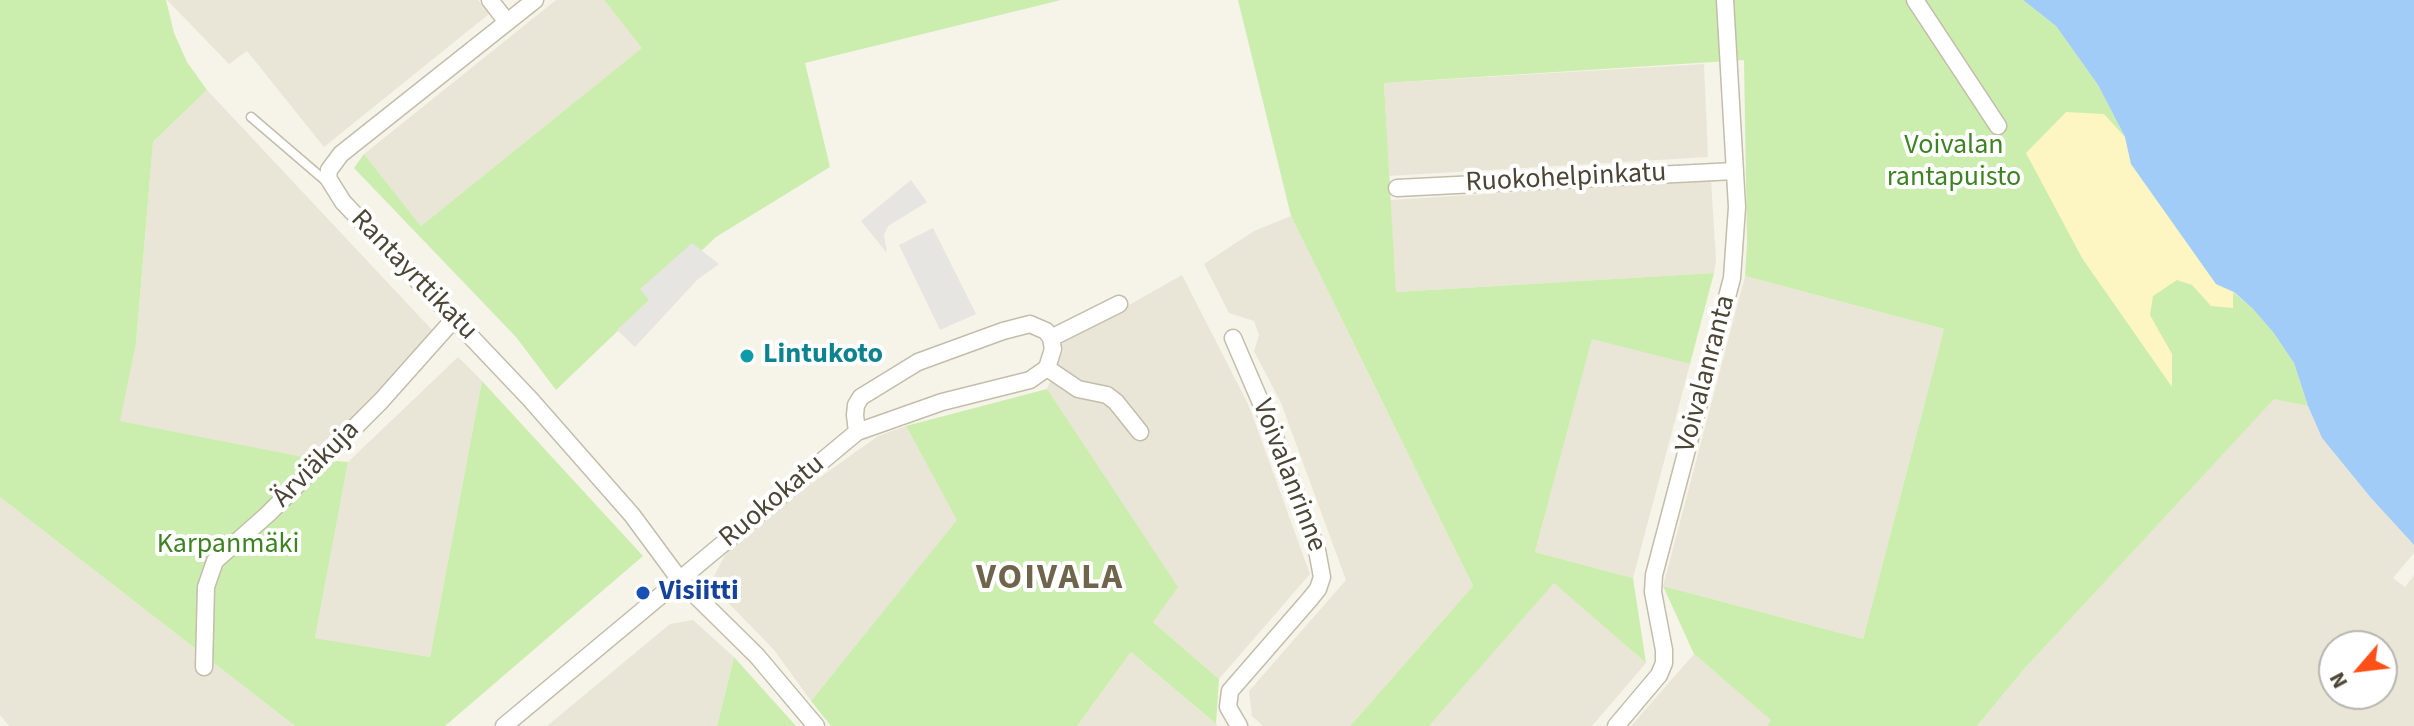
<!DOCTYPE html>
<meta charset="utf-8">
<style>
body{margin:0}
#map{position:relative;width:2414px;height:726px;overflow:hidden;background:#f6f3e9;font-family:"Source Sans 3",sans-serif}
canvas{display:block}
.north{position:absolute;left:2318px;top:630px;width:80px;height:80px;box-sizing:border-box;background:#fff;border:2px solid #b7b5af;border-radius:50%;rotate:242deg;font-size:22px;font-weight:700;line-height:32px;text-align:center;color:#4b4536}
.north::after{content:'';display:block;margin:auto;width:28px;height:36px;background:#ff5017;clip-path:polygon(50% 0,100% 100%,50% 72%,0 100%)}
</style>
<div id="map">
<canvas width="2414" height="726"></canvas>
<div class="north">N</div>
</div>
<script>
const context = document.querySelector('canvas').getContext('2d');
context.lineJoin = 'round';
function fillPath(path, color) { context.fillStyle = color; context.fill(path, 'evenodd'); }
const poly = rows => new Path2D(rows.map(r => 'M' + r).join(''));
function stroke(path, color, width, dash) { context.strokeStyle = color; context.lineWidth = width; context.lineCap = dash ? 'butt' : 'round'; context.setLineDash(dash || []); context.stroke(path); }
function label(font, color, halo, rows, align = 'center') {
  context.font = font + ' "Source Sans 3",sans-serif'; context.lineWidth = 8; context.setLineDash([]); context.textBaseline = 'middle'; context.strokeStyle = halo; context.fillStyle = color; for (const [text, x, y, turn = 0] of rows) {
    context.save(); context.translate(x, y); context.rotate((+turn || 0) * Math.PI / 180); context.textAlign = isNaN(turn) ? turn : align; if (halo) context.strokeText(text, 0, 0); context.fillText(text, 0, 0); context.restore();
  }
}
fillPath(poly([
 [167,0,478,0,489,14,324,147,247,51,229,64],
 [556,0,604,0,643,48,421,226,364,154],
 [1704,64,1708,157,1389,176,1384,83],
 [207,90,434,332,314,459,119,421,136,344,153,142],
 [1711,180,1716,260,1714,273,1396,292,1390,200],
 [1291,216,1473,586,1350,726,1263,726,1252,716,1249,691,1346,580,1281,403,1254,351,1259,335,1254,321,1229,313,1204,264,1254,231],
 [1182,275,1249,406,1310,574,1219,679,1153,622,1047,389,1063,351,1060,344],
 [1745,276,1944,329,1863,639,1663,586],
 [1592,338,1690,364,1633,578,1535,552],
 [458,357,482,381,430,657,315,638,348,462],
 [2274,398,2308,406,2322,438,2371,498,2414,545,2414,553,2393,578,2405,587,2414,575,2414,726,1977,726,2025,668],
 [2334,646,2382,646,2382,694,2334,694],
 [906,426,958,520,811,701,774,650,710,584,726,553,791,498,878,436],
 [0,497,295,726,9,726,0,715],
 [1554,582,1646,663,1592,726,1429,726],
 [693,620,734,657,717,726,547,726,670,624],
 [1131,652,1218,726,1077,726],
 [1694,654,1772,720,1767,726,1631,726]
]), '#eae6d7');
fillPath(poly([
 [0,0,166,0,174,33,187,62,207,90,153,142,136,344,120,421,314,459,348,462,315,638,430,657,482,381,643,556,445,726,295,726,0,497],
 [604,0,1061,0,805,63,830,167,716,237,556,390,516,337,354,168,364,154,421,226,642,48],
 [1238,0,2023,0,2056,26,2098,85,2125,137,2131,164,2216,284,2233,292,2253,309,2273,332,2294,363,2308,406,2274,399,2025,668,1977,726,1767,726,1771,720,1694,654,1663,586,1863,639,1944,329,1745,276,1747,242,1744,60,1384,83,1396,292,1714,273,1690,364,1592,339,1535,552,1633,578,1646,663,1554,583,1429,726,1350,726,1473,586,1291,216],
 [1047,389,1178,587,1153,622,1219,679,1216,724,1131,652,1077,726,831,726,811,701,957,520,906,426],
 [734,657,796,726,717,726]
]), '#cbeeae');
fillPath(poly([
 [2066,112,2104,114,2125,137,2131,164,2216,284,2233,292,2233,308,2211,306,2192,285,2177,280,2153,296,2150,315,2172,354,2172,387,2082,258,2026,153]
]), '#fdf6c2');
fillPath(poly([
 [911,180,927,202,888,226,884,235,887,253,861,221],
 [933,228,976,314,940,330,899,245],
 [692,243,719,264,697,280,635,347,617,330,649,300,640,289]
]), '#e7e5e1');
fillPath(poly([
 [2023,0,2414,0,2414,545,2371,498,2322,438,2308,406,2294,363,2273,332,2253,309,2234,292,2216,284,2131,164,2125,137,2098,85,2056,26]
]), '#a1ccf8');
const lane = poly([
 [251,117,328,183]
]);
const street = poly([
 [490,0,507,22],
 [535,0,341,154,329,170,328,178,343,202,530,399,632,515,680,580,757,656,816,726],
 [1915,0,1998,126],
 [1397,188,1735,171],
 [1051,338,1119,304],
 [1233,338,1270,424,1317,550,1322,577,1318,589,1310,599,1230,691,1228,707,1239,726],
 [1047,368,1078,389,1107,395,1116,402,1140,432],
 [204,667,206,587,215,561,268,514,381,401,454,319],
 [504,726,857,432,942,402,1030,380,1047,368,1053,349,1051,338,1046,331,1030,324,1003,331,918,362,861,397,856,405,855,415,857,432],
 [1616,726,1659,675,1664,663,1664,650,1653,592,1654,575,1732,278,1737,207,1725,0]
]);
stroke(lane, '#c3bdaa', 11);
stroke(street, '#c3bdaa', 19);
stroke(lane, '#fff', 8);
stroke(street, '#fff', 16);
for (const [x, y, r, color] of [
 [747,356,8,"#0f9aa8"],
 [643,593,8,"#1a4fb4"]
]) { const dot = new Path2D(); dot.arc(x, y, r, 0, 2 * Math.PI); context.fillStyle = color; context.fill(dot); stroke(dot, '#fff', 3); }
label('28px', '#3e8323', '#fff', [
 ["Voivalan",1954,147],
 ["rantapuisto",1954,179],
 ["Karpanmäki",228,546]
]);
label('28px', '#4b4536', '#fff', [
 ["Ruokohelpinkatu",1566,179,-3],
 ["Rantayrttikatu",413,276,46],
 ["Voivalanranta",1707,374,-75],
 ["Ärviäkuja",317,465,-45],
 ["Voivalanrinne",1288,476,69],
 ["Ruokokatu",773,502,-40]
]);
label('bold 28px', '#0d838f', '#fff', [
 ["Lintukoto",763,356]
], 'left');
label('bold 28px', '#164399', '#fff', [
 ["Visiitti",659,593]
], 'left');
context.letterSpacing = '2px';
label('bold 36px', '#6f644c', '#fff', [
 ["VOIVALA",1050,580]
]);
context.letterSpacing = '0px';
</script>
